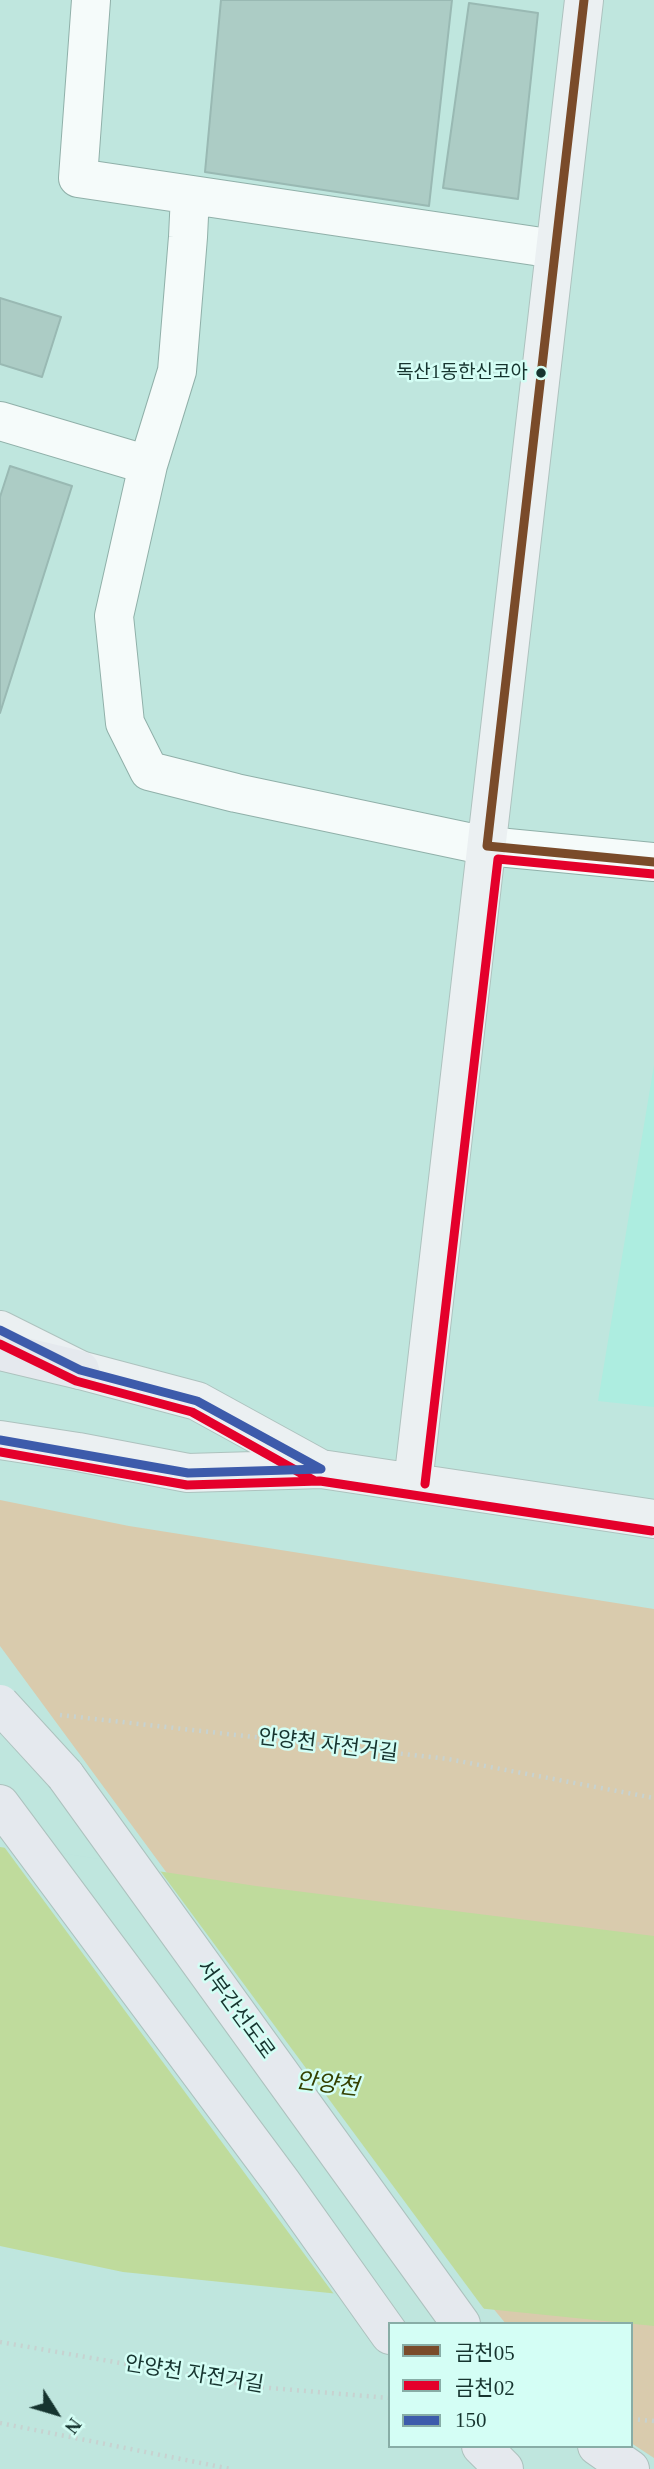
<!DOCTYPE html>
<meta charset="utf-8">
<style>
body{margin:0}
#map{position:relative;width:654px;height:2469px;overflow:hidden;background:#bfe6de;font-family:"Times New Roman","Noto Sans KR",serif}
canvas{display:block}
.legend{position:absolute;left:388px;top:2322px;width:245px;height:126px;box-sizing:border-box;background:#d4fef5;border:2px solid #88ada6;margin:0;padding:9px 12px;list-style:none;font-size:21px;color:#16342f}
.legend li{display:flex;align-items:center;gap:14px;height:35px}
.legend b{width:35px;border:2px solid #88ada6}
.north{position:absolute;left:21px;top:2378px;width:70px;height:70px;-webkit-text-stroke:5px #d4fef5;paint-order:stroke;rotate:127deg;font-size:19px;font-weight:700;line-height:28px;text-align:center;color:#16342f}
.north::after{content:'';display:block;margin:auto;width:24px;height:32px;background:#16342f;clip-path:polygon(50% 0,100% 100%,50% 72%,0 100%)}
</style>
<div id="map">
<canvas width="654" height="2469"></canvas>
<ul class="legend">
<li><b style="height:9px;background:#7a4b2a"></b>금천05</li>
<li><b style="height:9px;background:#e4002b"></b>금천02</li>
<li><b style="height:9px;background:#3d5bab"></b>150</li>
</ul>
<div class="north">N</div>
</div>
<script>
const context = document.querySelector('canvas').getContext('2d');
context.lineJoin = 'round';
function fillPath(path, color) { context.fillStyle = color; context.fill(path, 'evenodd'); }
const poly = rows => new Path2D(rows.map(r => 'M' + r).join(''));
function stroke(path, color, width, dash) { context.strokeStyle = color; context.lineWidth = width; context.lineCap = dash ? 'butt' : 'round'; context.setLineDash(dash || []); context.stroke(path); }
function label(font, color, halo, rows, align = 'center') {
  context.font = font + ' "Times New Roman","Noto Sans KR",serif'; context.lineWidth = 5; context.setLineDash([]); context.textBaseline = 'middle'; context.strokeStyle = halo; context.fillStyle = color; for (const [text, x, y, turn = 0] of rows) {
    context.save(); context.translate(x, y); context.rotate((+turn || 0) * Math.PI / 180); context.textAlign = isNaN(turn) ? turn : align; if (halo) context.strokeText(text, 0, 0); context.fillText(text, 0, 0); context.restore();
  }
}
fillPath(poly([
 [654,1065,654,1407,598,1401]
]), '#adede0');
fillPath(poly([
 [0,1500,129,1526,654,1609,654,2458,631,2443,631,2324,506,2324,433,2235,0,1646]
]), '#d9cbad');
fillPath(poly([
 [0,1847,256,1886,654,1936,654,2326,123,2272,0,2246]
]), '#bfdb9c');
fillPath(poly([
 [2,1844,158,1868,487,2313,336,2297]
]), '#bfe6de');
const building = poly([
 [221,0,452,0,429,206,205,172,221,0],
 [469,3,538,13,518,199,443,188,469,3],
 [0,298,61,317,42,377,0,364,0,298],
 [10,466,72,486,0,713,0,497,10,466]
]);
fillPath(building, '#acccc5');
stroke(building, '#99b9b3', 2);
const minor = poly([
 [91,0,78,178,555,249],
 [190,195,188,237,177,371,148,465,114,616,125,723,149,771,236,793,487,846,654,862],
 [0,421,148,465]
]);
const major = poly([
 [0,1330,80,1370,197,1401,319,1468],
 [0,1440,78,1452,188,1473,321,1469,654,1519],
 [413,1483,584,0]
]);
const highway = poly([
 [0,1351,80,1370],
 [65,1775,461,2324],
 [0,1804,282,2183,390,2335],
 [481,2446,504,2469],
 [597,2446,630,2469]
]);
stroke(minor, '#90b0a9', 40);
stroke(major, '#adc2be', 40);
stroke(highway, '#adc2be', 40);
stroke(poly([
 [60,1715,448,1759,654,1798],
 [0,2342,258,2387,390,2398],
 [631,2419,654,2421],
 [0,2423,231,2469]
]), '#c7d2d0', 4.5, [2, 5]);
stroke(minor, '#f5fbfa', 38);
stroke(major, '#ebf0f2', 38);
stroke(highway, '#e5e9ee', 38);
const highwayBridge = poly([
 [0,1704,65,1775]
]);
stroke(highwayBridge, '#adc2be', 40, []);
stroke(highwayBridge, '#e5e9ee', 38);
stroke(poly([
 [487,846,584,0],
 [487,846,654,862]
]), '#7a4b2a', 9);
stroke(poly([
 [0,1344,76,1381,192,1412,313,1480],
 [0,1452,187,1485,320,1481,652,1531],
 [425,1484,498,859,653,874]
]), '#e4002b', 9);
stroke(poly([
 [0,1330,80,1370,197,1401,321,1469],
 [0,1440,188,1473,321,1469]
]), '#3d5bab', 9);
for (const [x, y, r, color] of [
 [541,373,6,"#16342f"]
]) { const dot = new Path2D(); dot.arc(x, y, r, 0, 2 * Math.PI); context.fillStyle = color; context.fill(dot); stroke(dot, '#d4fef5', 2.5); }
label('19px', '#16342f', '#d4fef5', [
 ["독산1동한신코아",528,373]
], 'right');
label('21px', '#16342f', '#d4fef5', [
 ["안양천 자전거길",328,1746,7],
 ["서부간선도로",235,2010,54],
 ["안양천 자전거길",194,2375,9]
]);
label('italic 23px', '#344100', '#d4fef5', [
 ["안양천",327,2085,7]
]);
</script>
